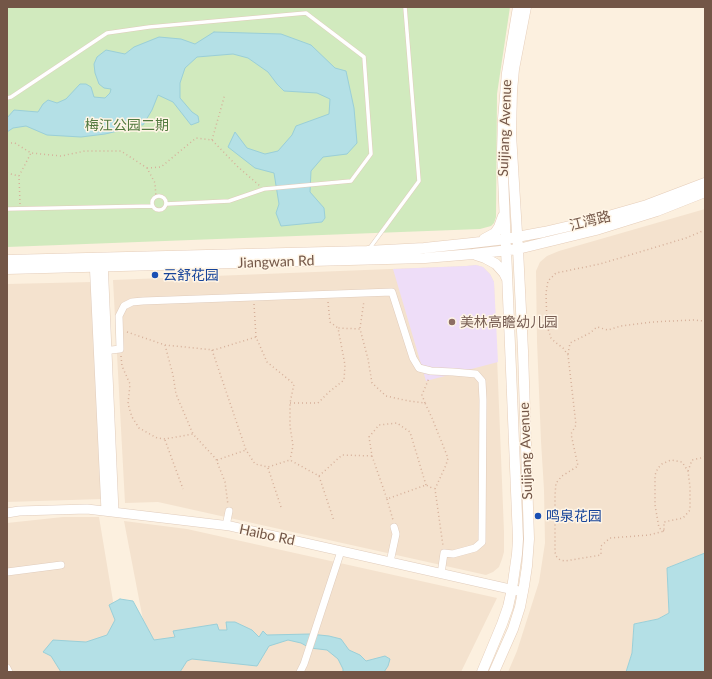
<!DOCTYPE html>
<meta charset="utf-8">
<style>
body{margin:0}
#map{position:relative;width:712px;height:679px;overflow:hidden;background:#fcf0df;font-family:Lato,sans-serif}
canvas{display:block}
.frame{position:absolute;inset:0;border:8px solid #735647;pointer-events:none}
</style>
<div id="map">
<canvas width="712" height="679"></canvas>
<div class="frame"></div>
</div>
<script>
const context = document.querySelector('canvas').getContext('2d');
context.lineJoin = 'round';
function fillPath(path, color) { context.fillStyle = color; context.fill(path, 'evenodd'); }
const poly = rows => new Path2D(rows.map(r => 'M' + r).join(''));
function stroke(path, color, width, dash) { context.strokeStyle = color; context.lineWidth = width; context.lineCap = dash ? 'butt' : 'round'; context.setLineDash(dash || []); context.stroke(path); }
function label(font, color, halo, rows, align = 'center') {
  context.font = font + ' Lato,"Noto Sans SC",sans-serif'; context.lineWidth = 3; context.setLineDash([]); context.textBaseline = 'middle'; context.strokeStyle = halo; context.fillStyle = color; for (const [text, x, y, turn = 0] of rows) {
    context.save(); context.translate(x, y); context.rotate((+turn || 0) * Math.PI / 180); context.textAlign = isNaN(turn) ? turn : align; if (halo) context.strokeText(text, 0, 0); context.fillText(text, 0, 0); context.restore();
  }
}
fillPath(poly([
 [705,209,705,553,667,568,669,613,658,619,634,624,632,653,626,672,529,672,525,671,524,672,508,672,517,651,539,582,545,543,544,490,541,441,537,341,536,271,540,262,547,256,559,251],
 [476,265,483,267,490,274,494,282,504,532,504,552,502,559,499,567,493,572,486,575,158,502,125,503,113,280,466,266],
 [92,282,102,499,7,502,7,284],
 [63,517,99,517,121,649,68,672,7,672,7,523],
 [124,521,187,529,497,598,461,672,153,672]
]), '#f4e2ce');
fillPath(poly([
 [476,265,483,267,490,274,494,282,498,362,426,381,393,269,466,266]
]), '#eeddf8');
fillPath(poly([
 [7,7,510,7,497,94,496,217,494,223,491,226,480,229,7,247]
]), '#d1eabe');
const water = poly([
 [214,32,281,34,311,45,335,68,346,71,354,108,357,143,347,154,323,157,311,171,310,192,324,208,325,218,322,222,281,226,276,213,279,204,274,173,255,168,228,147,235,132,247,148,265,154,278,151,292,135,296,126,329,114,330,99,317,93,284,91,277,84,268,72,248,58,233,54,197,57,185,68,180,83,180,98,192,112,198,116,199,122,191,125,173,102,158,95,152,110,143,125,130,124,118,131,105,134,81,137,47,135,26,126,13,128,7,132,7,118,14,110,38,112,43,104,48,100,57,103,66,99,80,84,86,84,91,87,94,97,105,98,110,93,111,89,104,88,99,84,95,73,94,64,97,57,106,50,125,54,134,47,159,37,181,39,195,44,214,32],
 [705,553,705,672,626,672,632,653,634,624,658,619,669,613,667,568,705,553],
 [120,599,133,601,154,640,175,637,173,631,217,624,219,630,227,630,226,622,235,622,252,630,259,637,263,631,267,635,310,634,329,636,341,639,349,650,360,655,366,661,385,656,390,659,388,666,384,672,343,672,343,669,338,659,327,650,310,648,301,643,288,640,269,646,257,666,192,659,187,661,180,672,61,672,51,656,43,652,53,640,86,642,107,635,115,620,109,605,120,599]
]);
fillPath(water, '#b4e0e6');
stroke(water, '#9acfd8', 1);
const service = poly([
 [7,98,11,97,107,33,149,27,306,13,364,57,371,154,351,181,264,189,229,201,166,204],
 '152 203a7 7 0 1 1 14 0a7 7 0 1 1-14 0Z',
 [7,209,153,206],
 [369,249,419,181,405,7]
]);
const minor = poly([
 [103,351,120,349,119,316,124,306,132,302,143,301,392,292,413,358,419,368,431,371,453,372,476,374,482,381,483,400,482,542,475,548,453,554,444,553,441,574],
 [226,526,229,511],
 [390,562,396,534,394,527],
 [7,572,61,565],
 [7,668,9,672],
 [300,672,304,664,341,551]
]);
const tertiary = poly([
 [94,259,106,511],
 [103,260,114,512],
 [7,513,19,511,87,509,230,526,523,592]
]);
const secondary = poly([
 [484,239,495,233,499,227,503,216],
 [476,255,485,258,496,264,504,273,507,279],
 [7,260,367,251,424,248,472,243,506,239,544,232,591,221,647,205,705,183],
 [7,269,425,258,473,254,518,249,596,230,657,211,705,192],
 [482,672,502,624,508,607,512,589,517,554,518,539,502,152,503,119,507,73,518,7],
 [494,672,513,629,520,607,524,586,527,566,529,539,523,351,518,249,511,134,512,91,514,69,526,7]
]);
stroke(service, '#e0ccbc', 4.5);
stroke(minor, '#e0ccbc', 8);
stroke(tertiary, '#e0ccbc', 10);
stroke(secondary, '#e5cdb9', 11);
stroke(poly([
 [212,140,225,94],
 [7,143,15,143,31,153,61,156,85,151,121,151,147,168,155,183,156,198],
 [147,168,161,167,196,138,212,140,238,167,260,186],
 [7,173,19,176],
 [20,204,19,176,31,153],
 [328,302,330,322,338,328],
 [254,304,256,337,267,362,294,384,290,403,290,426,293,446,290,460],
 [360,328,364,301],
 [127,332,165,345,214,350,256,337],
 [165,345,173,375,176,394,193,434,216,459,225,482,228,505],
 [212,350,246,450,255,464,268,467,290,460,319,476,334,521],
 [568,354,570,343,590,333,597,327,608,330,621,326,652,322,693,320,705,321],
 [121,356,122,366,130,384,128,404,132,417,139,428,157,438,165,439,193,434],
 [290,403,318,403,329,392,344,380,345,365,338,328,360,329,368,359,372,383,386,396,409,401,425,403,432,418,448,458,446,465,435,489,443,546],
 [425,403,422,395,429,378],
 [165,440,183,489],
 [217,460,246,450],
 [268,468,281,507],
 [688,471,692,460,705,457],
 [319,476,342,455,372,456],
 [426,485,410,432,397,423,379,425,369,437,372,456,387,499,426,485,434,489],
 [387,499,393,520],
 [664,531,659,528,655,505,655,475,658,468,662,464,671,460,682,462,688,471,690,487,690,510,683,518,664,522,664,531,649,535,610,538,601,546,601,555,565,561,560,560,556,556,555,552,555,495,556,483,562,476,578,466,571,434,576,425,568,355,563,348,555,342,551,338,547,326,546,293,548,281,556,273,600,264,686,238,705,230]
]), '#d6b09a', 1.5, [1, 3]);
stroke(service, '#fff', 3.5);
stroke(minor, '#fff', 7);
stroke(tertiary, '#fff', 9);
stroke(secondary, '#fff', 10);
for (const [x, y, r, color] of [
 [155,275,4,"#1a4fb4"],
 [452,322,4,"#8d6e63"],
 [538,516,4,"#1a4fb4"]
]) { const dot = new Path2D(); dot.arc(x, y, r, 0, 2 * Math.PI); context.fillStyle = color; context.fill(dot); stroke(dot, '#fff5e6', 1.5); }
label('14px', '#52793f', '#fff5e6', [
 ["梅江公园二期",127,125]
]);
label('14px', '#735647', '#fff5e6', [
 ["Suijiang Avenue",505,128,-88],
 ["江湾路",590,221,-14],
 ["Jiangwan Rd",276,262,-2],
 ["Suijiang Avenue",526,451,-92],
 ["Haibo Rd",267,535,12]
]);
label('14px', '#164399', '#fff5e6', [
 ["云舒花园",163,275],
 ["鸣泉花园",546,516]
], 'left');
label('14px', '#785e54', '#fff5e6', [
 ["美林高瞻幼儿园",460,322]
], 'left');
</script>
